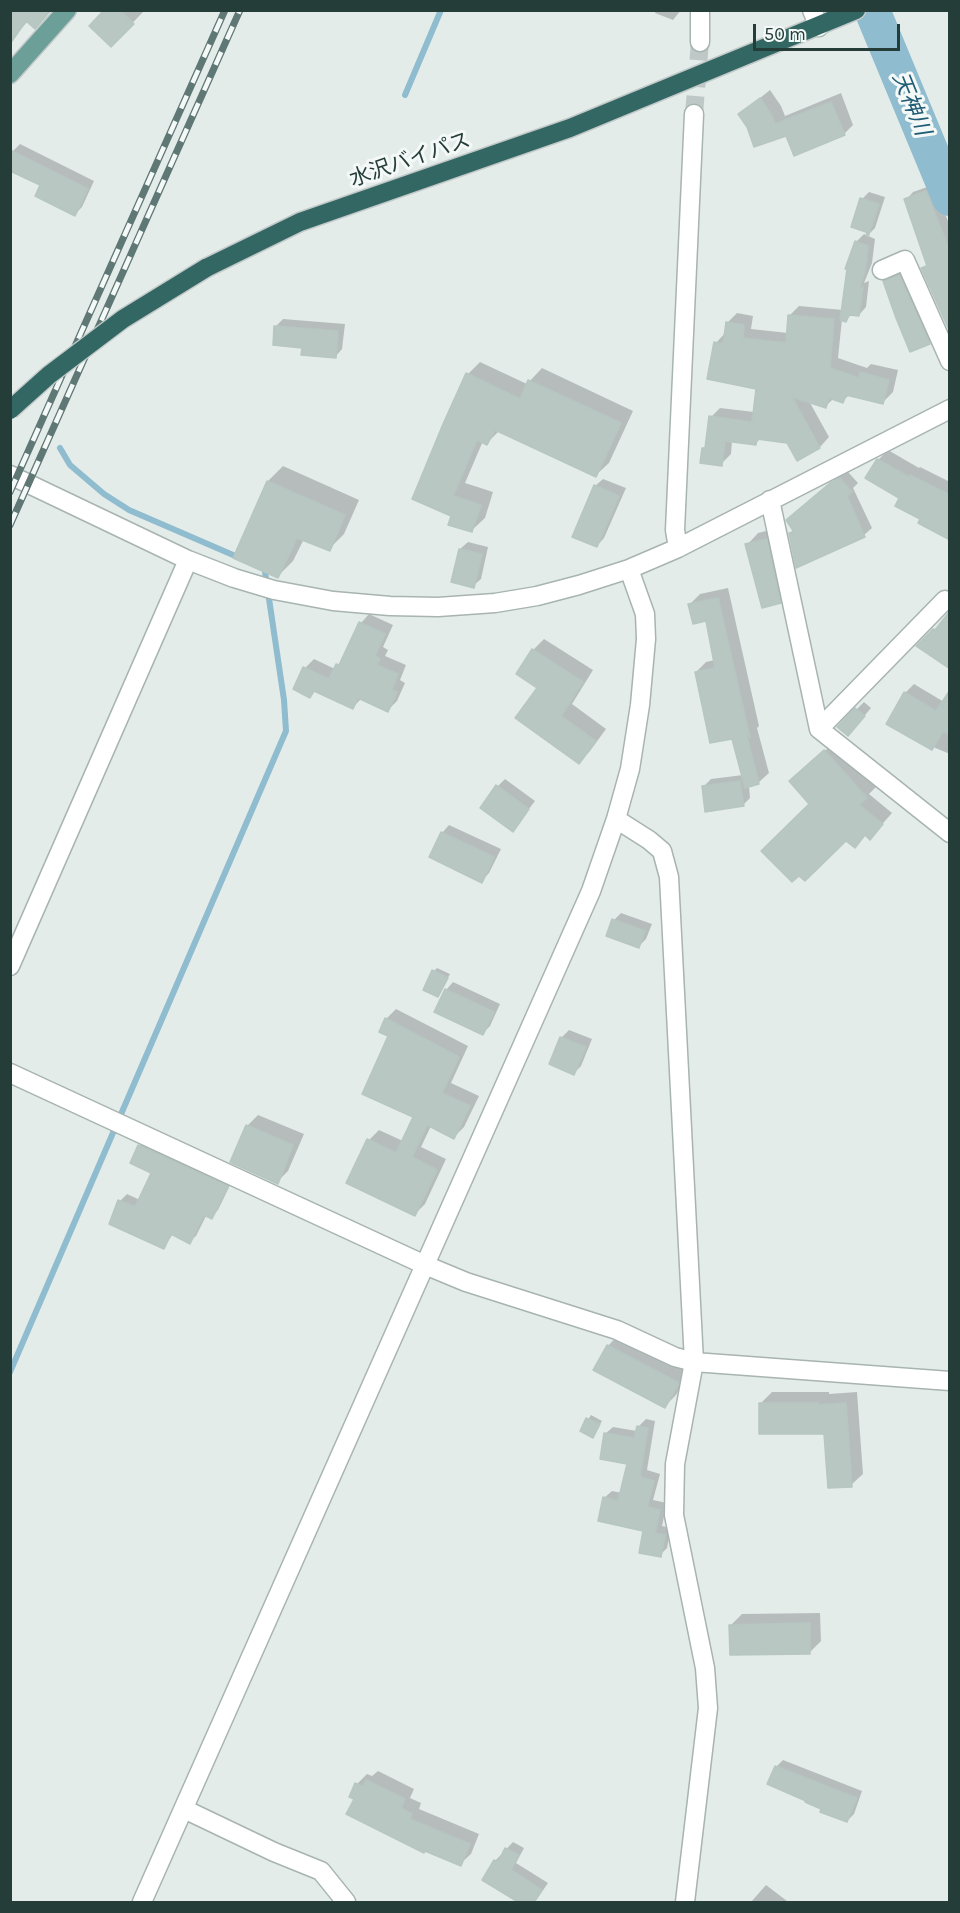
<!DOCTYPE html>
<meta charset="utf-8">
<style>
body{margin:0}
#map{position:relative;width:960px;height:1913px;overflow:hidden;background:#e4ecea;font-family:Karla,sans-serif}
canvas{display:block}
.frame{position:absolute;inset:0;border:12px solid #243d39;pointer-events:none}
.scale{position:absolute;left:753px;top:24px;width:147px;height:27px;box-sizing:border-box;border:3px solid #243d39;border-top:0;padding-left:8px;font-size:18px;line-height:21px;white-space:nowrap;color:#243d39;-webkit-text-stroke:4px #f4f9f7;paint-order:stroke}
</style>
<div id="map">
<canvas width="960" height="1913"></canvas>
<div class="frame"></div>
<div class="scale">50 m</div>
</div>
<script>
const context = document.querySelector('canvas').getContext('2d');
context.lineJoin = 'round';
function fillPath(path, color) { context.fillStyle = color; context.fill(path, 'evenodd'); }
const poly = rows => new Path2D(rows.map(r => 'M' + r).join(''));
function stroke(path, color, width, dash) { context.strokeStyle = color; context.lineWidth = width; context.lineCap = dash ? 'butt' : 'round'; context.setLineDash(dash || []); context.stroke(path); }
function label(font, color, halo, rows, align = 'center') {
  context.font = font + ' Karla,"Noto Sans JP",sans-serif'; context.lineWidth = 6; context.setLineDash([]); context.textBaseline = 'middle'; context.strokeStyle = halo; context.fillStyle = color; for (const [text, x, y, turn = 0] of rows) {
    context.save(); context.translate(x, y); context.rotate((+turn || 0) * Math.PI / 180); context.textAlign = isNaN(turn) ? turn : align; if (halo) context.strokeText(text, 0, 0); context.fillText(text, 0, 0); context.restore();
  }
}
fillPath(poly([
 [10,10,51,10,35,27,28,21,12,39],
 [106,10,145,10,111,45],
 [656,10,681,10,673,20,655,13],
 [770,90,781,106,785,116,841,93,853,125,844,134,787,135,740,114],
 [20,144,94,181,82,207,75,214,42,184,12,152],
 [933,185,950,226,950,328,923,268,928,263,906,200,913,192],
 [869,192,885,197,875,228,869,234,862,199],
 [864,234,875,239,872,263,864,283,869,281,866,307,859,315,852,314,846,320,842,319,838,358,867,368,871,364,898,370,893,392,883,402,850,394,842,402,834,398,825,407,809,401,829,437,820,447,797,459,788,442,761,438,755,444,732,441,731,454,721,464,704,449,707,445,711,417,720,408,754,412,758,388,716,343,726,332,727,323,737,313,753,316,751,329,788,333,790,315,799,306,843,310,856,242],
 [907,269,936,335,929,342,885,281,893,274],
 [283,319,345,324,342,349,335,357,303,347,276,326],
 [480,362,527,384,542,368,633,411,609,463,596,475,500,430,487,443,483,441,465,483,493,492,485,518,472,530,453,515,414,499,468,374],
 [888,450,919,468,920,467,950,482,950,539,923,518,901,497,867,477,878,460],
 [283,466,359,500,344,534,329,549,304,539,293,561,278,576,235,557,268,481],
 [848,472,858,483,853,488,872,528,864,535,790,533,794,529,795,513,839,476],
 [603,479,626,488,604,538,597,546,595,486],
 [778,528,791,591,780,602,747,545,758,533],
 [468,542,488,547,481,579,473,586,452,581,460,549],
 [728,588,759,726,757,728,769,773,758,783,749,786,750,798,743,805,704,786,711,779,743,775,733,737,696,672,706,662,715,660,707,619,690,604,700,594],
 [369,614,393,625,383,647,388,650,385,656,406,665,400,680,405,683,397,701,388,710,362,698,353,707,316,690,310,696,305,668,314,659,335,669,344,658,361,623],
 [544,639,593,670,572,704,606,729,590,751,579,762,539,687,533,650],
 [914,684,944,702,950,693,950,754,933,747,905,693],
 [864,702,871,708,855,727,839,727],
 [836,741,877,786,869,794,892,813,870,838,866,834,854,846,811,804,802,771],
 [505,779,535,801,513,830,498,786],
 [449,825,501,849,489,873,482,881,442,833],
 [621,913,652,924,646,939,639,946,614,920],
 [437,968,450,974,438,996,434,971],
 [453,982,500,1004,490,1026,483,1033,446,990],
 [396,1009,468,1046,451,1083,479,1096,464,1127,454,1137,431,1126,421,1147,446,1159,425,1204,415,1214,369,1140,379,1130,403,1141,415,1117,386,1019],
 [569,1030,592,1039,581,1066,574,1073,551,1063,562,1037],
 [258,1115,304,1134,288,1171,277,1182,247,1126],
 [146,1139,233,1179,218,1210,212,1217,207,1214,196,1236,189,1242,173,1234,164,1247,120,1201,127,1194,140,1200,153,1172,132,1162,140,1146],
 [619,1334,689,1371,676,1395,665,1406,608,1346],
 [772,1392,829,1392,829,1394,857,1392,863,1474,851,1485,825,1432,761,1403],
 [591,1415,602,1421,593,1436,582,1430],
 [646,1419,655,1421,647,1470,660,1474,653,1500,667,1503,662,1526,671,1528,667,1548,660,1555,645,1530,604,1498,612,1491,622,1493,629,1463,605,1434,613,1427,637,1431,638,1427],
 [820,1613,821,1641,810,1652,731,1625,742,1614],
 [783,1760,862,1791,854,1814,847,1821,823,1808,776,1767],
 [378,1771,414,1789,410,1798,421,1803,419,1809,479,1834,471,1854,460,1864,351,1796,357,1784,367,1774,372,1776],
 [513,1842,524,1848,516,1863,548,1883,535,1902,521,1902,484,1880,495,1861],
 [766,1885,787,1901,786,1902,751,1902]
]), '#0003');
stroke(poly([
 [405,95,441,10],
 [60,448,70,465,104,494,129,510,240,558],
 [10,1372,286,731,284,700,264,565]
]), '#8fbcce', 6);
stroke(poly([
 [872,10,950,198]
]), '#8fbcce', 36);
const building = poly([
 [10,10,51,10,35,29,26,21,10,44,10,10],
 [104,10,120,10,134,24,111,47,89,26,104,10],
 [760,98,772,116,775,124,831,102,845,135,794,156,786,136,754,147,747,127,738,114,760,98],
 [10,150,88,189,75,216,35,196,40,185,10,171,10,150],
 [926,191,950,251,950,332,921,268,927,266,904,199,926,191],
 [860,198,879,204,868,237,866,232,851,227,860,198],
 [855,241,868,246,865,272,859,289,863,287,859,316,849,315,846,322,840,320,847,269,845,269,855,241],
 [899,275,930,344,910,352,896,318,883,281,899,275],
 [788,315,834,319,830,368,859,378,860,372,889,380,883,404,846,395,843,403,829,398,826,408,792,397,820,448,797,461,787,443,757,439,756,445,725,441,722,466,700,463,702,448,705,448,709,416,752,422,756,389,707,379,714,342,723,344,726,322,744,325,743,338,786,343,788,315],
 [274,326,338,331,336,358,301,355,302,348,273,345,274,326],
 [466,373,520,399,528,380,621,423,596,477,495,430,487,445,477,440,453,496,481,505,472,532,448,525,451,516,412,499,443,424,466,373],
 [877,459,909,477,910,475,950,495,950,540,918,523,920,519,895,506,899,498,865,478,877,459],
 [840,478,852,492,847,496,865,537,796,568,789,533,794,532,786,520,830,483,840,478],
 [267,481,345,515,330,551,297,538,278,578,233,558,267,481],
 [594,485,619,496,597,547,572,537,594,485],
 [767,539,781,603,762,608,745,544,767,539],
 [459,549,482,554,474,588,451,582,459,549],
 [718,598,750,738,746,733,759,784,745,788,732,739,710,743,695,672,715,668,706,621,693,624,688,604,718,598],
 [950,611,950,669,916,646,933,629,935,630,950,611],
 [359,622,385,634,375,656,380,659,377,665,398,674,392,690,397,692,388,712,358,698,353,709,314,691,310,698,293,689,303,667,329,679,336,664,339,665,359,622],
 [532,649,583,682,561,716,596,741,579,764,515,718,537,688,516,674,532,649],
 [950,690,950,735,943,731,932,750,886,724,904,692,936,711,950,690],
 [855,708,865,716,848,736,837,727,855,708],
 [824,750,867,798,859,805,883,824,870,840,865,835,855,848,846,841,805,881,799,876,792,882,761,851,809,804,789,781,824,750],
 [740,781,744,806,705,812,702,786,740,781],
 [496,785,529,809,513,832,480,808,496,785],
 [441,832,494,857,482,883,429,857,441,832],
 [612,919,645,931,639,948,606,936,612,919],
 [432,970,448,978,438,997,423,990,432,970],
 [445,989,494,1012,483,1035,434,1012,445,989],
 [385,1018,459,1057,442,1093,470,1106,454,1139,427,1125,412,1157,437,1170,415,1216,346,1183,367,1139,396,1153,413,1117,362,1094,388,1036,379,1032,385,1018],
 [560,1037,586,1047,574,1075,549,1064,560,1037],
 [246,1125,293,1145,278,1184,230,1162,246,1125],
 [138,1145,228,1186,212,1219,204,1215,190,1244,171,1234,164,1249,109,1224,118,1200,135,1207,151,1173,130,1163,138,1145],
 [607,1345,679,1383,665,1408,593,1370,607,1345],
 [759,1403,818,1403,818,1405,846,1403,852,1487,828,1488,824,1434,759,1434,759,1403],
 [586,1418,600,1424,593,1438,580,1431,586,1418],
 [637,1426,648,1428,640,1477,654,1481,647,1507,660,1510,655,1533,665,1535,661,1557,639,1553,643,1531,598,1521,603,1497,618,1501,627,1464,600,1459,604,1433,634,1438,637,1426],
 [810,1623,810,1654,730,1655,729,1625,810,1623],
 [775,1766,857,1798,847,1822,820,1812,821,1809,805,1802,806,1801,767,1784,775,1766],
 [366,1780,405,1799,401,1808,412,1814,410,1819,470,1844,461,1866,425,1851,424,1853,346,1814,354,1799,349,1797,355,1783,363,1787,366,1780],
 [505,1848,519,1855,511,1870,542,1890,534,1902,518,1902,482,1880,494,1860,498,1862,505,1848]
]);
fillPath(building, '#b9c7c3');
stroke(building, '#b6c6c1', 1.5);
stroke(poly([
 [694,114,700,42]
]), '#bec9c7', 18, [18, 9]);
const minor = poly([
 [700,10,700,42],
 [812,10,819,27],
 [882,270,905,260,950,361],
 [10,475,188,560,234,578,274,590,333,601,390,606,438,607,495,603,537,596,579,585,629,569,678,548,950,409],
 [770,500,819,729,950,833],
 [678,548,675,530,694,114],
 [819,729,945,600],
 [616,819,649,840,662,851,669,877,694,1362,675,1464,674,1515,705,1668,708,1708,685,1902],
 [10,966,188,560],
 [10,1073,425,1265,466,1282,617,1330,675,1357,694,1362,950,1381],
 [184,1809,274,1852,321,1871,346,1902],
 [142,1902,591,891,616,819,630,769,640,705,646,639,645,614,629,569]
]);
const major = poly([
 [10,74,67,10]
]);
const highway = poly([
 [206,268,300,222,570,128,856,10]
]);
stroke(minor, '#a7b4b1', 21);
stroke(major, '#c2c9c8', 21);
stroke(highway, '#c2c9c8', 21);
stroke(minor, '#fff', 18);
stroke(major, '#6b9f98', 18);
stroke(highway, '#326763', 18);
const rail = poly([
 [10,492,225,10],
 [10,525,240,10]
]);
stroke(rail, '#5f7875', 7);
stroke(rail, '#f4f9f7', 4.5, [14]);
const highwayBridge = poly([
 [10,410,49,375,123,319,206,268]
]);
stroke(highwayBridge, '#c2c9c8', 21, []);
stroke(highwayBridge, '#326763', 18);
label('21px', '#243d39', '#f4f9f7', [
 ["水沢バイパス",410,160,-19]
]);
label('italic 22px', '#215d76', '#f4f9f7', [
 ["天神川",911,104,68]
]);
</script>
